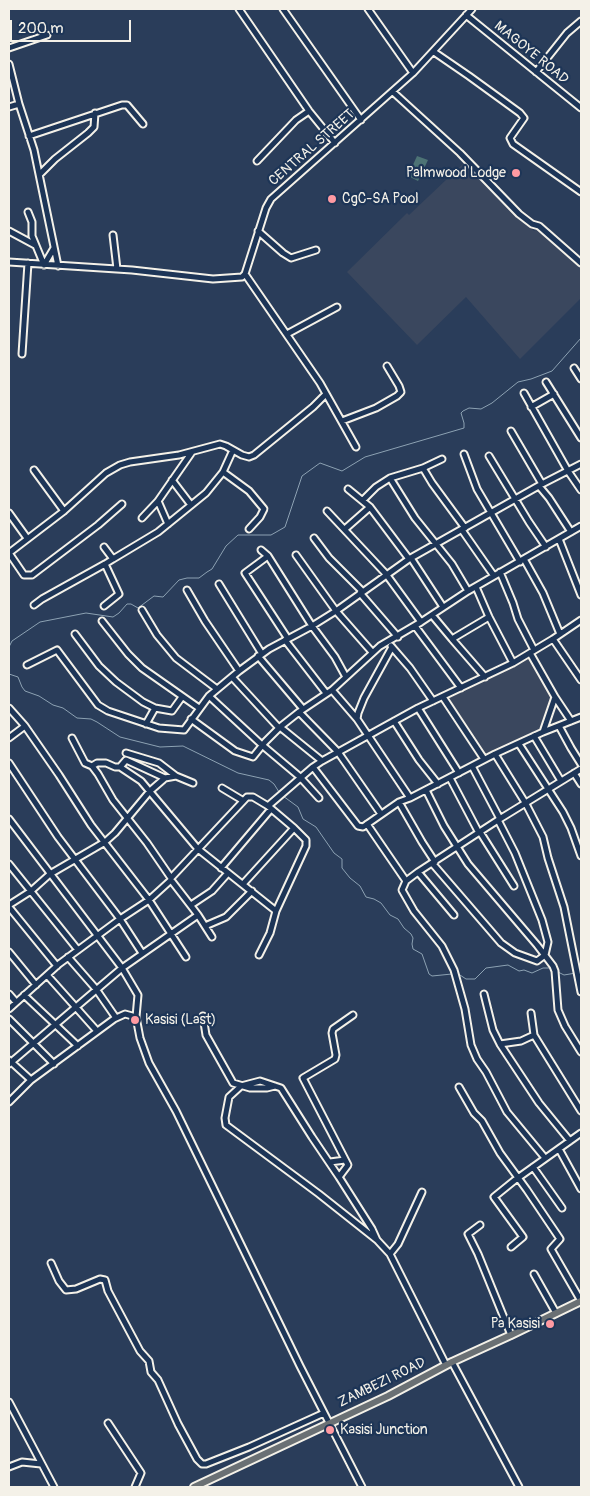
<!DOCTYPE html>
<style>
body{margin:0}
#map{position:relative;width:590px;height:1496px;overflow:hidden;background:#2a3d5a;font-family:Pangolin,sans-serif}
canvas{display:block}
.frame{position:absolute;inset:0;border:10px solid #f4f1e8;pointer-events:none}
.scale{position:absolute;left:10px;top:20px;width:121px;height:22px;box-sizing:border-box;border:2px solid #f4f1e8;border-top:0;padding-left:6px;font-size:15px;line-height:18px;white-space:nowrap;color:#f4f1e8;-webkit-text-stroke:4px #1d3557;paint-order:stroke}
</style>
<div id="map">
<canvas width="590" height="1496"></canvas>
<div class="frame"></div>
<div class="scale">200 m</div>
</div>
<script>
const context = document.querySelector('canvas').getContext('2d');
context.lineJoin = 'round';
function fillPath(path, color) { context.fillStyle = color; context.fill(path, 'evenodd'); }
const poly = rows => new Path2D(rows.map(r => 'M' + r).join(''));
function stroke(path, color, width, dash) { context.strokeStyle = color; context.lineWidth = width; context.lineCap = dash ? 'butt' : 'round'; context.setLineDash(dash || []); context.stroke(path); }
function label(font, color, halo, rows, align = 'center') {
  context.font = font + ' Pangolin,sans-serif'; context.lineWidth = 4.5; context.setLineDash([]); context.textBaseline = 'middle'; context.strokeStyle = halo; context.fillStyle = color; for (const [text, x, y, turn = 0] of rows) {
    context.save(); context.translate(x, y); context.rotate((+turn || 0) * Math.PI / 180); context.textAlign = isNaN(turn) ? turn : align; if (halo) context.strokeText(text, 0, 0); context.fillText(text, 0, 0); context.restore();
  }
}
fillPath(poly([
 [466,161,534,231,538,228,581,265,581,298,520,359,466,297,417,345,347,272,407,213,409,215],
 [529,656,552,695,542,728,485,756,448,697]
]), '#3a475e');
fillPath(poly([
 [417,156,428,160,418,181,408,176]
]), '#4d7375');
stroke(poly([
 [9,647,12,641,40,622,86,613,113,617,119,613,127,604,131,604,138,608,154,596,163,597,179,580,187,578,199,578,207,572,212,569,226,546,238,535,271,535,285,527,302,476,320,463,342,471,365,457,464,428,464,423,461,413,463,411,469,408,481,409,492,403,518,382,531,379,552,371,581,338],
 [9,674,18,677,22,687,25,691,39,696,53,705,63,708,77,718,91,719,97,722,120,737,160,747,183,746,238,773,269,780,274,784,279,792],
 [283,796,298,807,303,819,316,827,334,853,342,859,342,868,350,878,360,886,366,897,374,899,381,903,390,915,398,919,404,928,411,934,413,938,412,944,413,949,422,954,429,974,432,976,452,974],
 [556,971,564,975,576,973],
 [457,973,466,979,475,979,486,968,508,965,519,971,524,970,532,973,543,968,551,968]
]), '#8da2b3', 1);
const minor = poly([
 [239,9,309,111,335,143],
 [283,9,361,120],
 [368,9,413,73],
 [466,15,581,108],
 [9,48,47,35],
 [434,52,469,76,520,113,524,118,510,138,513,144,581,192],
 [9,64,19,104],
 [536,72,567,33,581,21],
 [393,92,460,153,519,214,532,224,539,226,581,263],
 [9,107,19,104,34,150,58,266],
 [29,136,122,105,127,105,143,124],
 [257,161,296,120,309,111],
 [40,174,55,159,88,133,94,127,95,113],
 [28,212,32,222,32,236,44,265],
 [9,231,35,245],
 [258,231,283,253,291,258,316,250],
 [113,235,117,269],
 [9,262,132,270,213,279,242,277,245,274,266,208,271,199,413,73,472,9],
 [44,265,54,248],
 [245,274,320,383,356,447],
 [287,334,337,307],
 [22,354,28,263],
 [574,368,581,379],
 [546,382,581,438],
 [524,393,568,471,581,490],
 [531,407,554,394],
 [342,421,376,408,397,396,401,392,399,386,387,366],
 [511,431,542,484],
 [464,454,477,489,520,562],
 [489,456,529,522,546,547],
 [423,468,432,483,465,528],
 [34,470,64,511],
 [223,472,249,491,264,509,260,517,249,529],
 [390,478,415,518,452,564,468,591],
 [172,480,191,505],
 [539,486,549,498,571,532],
 [348,489,370,507,409,559],
 [363,500,376,487,390,478,423,468,442,459],
 [158,501,168,524],
 [122,504,98,525,32,575,24,575,9,553,64,511,106,473,120,465,130,462,179,455,220,444,226,446,242,455,249,457,254,455,313,407,326,394],
 [327,511,386,574,421,622],
 [9,513,27,538],
 [142,518,158,501,192,452],
 [345,529,370,507],
 [462,530,494,576],
 [314,538,329,558,362,591],
 [559,539,581,595],
 [261,550,268,556,312,626,335,657,346,677],
 [296,555,336,611,372,652],
 [268,556,245,573,288,639],
 [411,558,443,607],
 [113,559,158,532,206,493,223,472,233,450],
 [524,559,543,593,560,634],
 [500,572,513,603,518,619,534,650],
 [219,584,262,654],
 [476,587,489,617,513,663],
 [187,590,205,621,239,671],
 [360,593,398,637],
 [34,605,42,599,105,564],
 [104,606,119,594,105,564,113,559,104,547],
 [142,610,157,635,176,658,217,689],
 [432,615,452,639,489,617],
 [102,621,128,654,142,668,199,708],
 [415,626,461,688],
 [75,634,99,666,116,682,143,702,155,708,172,711,182,697],
 [452,639,485,677],
 [553,639,581,680],
 [285,640,326,693],
 [391,646,410,668,433,701],
 [392,647,364,698,358,713,357,719,410,798],
 [258,656,303,709],
 [27,665,57,650,98,705,108,711,159,728,184,730,209,696,239,671,269,649,312,626,336,611,409,559,542,484,581,464],
 [232,677,279,728],
 [332,690,357,719],
 [209,696,262,745,300,777,319,798],
 [443,697,484,759],
 [555,697,571,721],
 [9,708,25,726],
 [418,708,459,773],
 [299,712,338,752,381,814],
 [191,719,235,751,253,757,265,742,280,727,299,712,332,690,380,646,421,622,468,591,581,526],
 [394,721,419,760,438,784],
 [146,724,155,708],
 [559,726,571,748,581,764],
 [280,727,322,761],
 [543,732,581,717],
 [534,736,561,781],
 [9,738,25,726,59,775,91,825,149,900,186,957],
 [519,744,563,812,571,828,581,856],
 [126,753,159,763,176,776],
 [495,754,526,804,543,837,548,858,564,907,581,992],
 [9,763,58,837,120,919,142,953],
 [92,766,97,763,106,763,115,767,120,767,141,781,198,849,276,911],
 [472,766,500,819],
 [120,767,126,760,165,778],
 [313,767,358,826,363,827,399,802,410,798,495,754,543,732,555,697,530,653],
 [574,773,581,784],
 [450,778,479,833],
 [222,788,242,800],
 [426,790,444,826,468,864,537,945,553,966,555,971,558,1010,565,1026,581,1052],
 [399,802,422,842,435,862],
 [268,806,313,767,322,761,418,708,513,663,553,639,581,620],
 [9,819,122,968,138,995,136,1017],
 [367,824,406,881],
 [480,832,514,886],
 [432,863,501,943,515,953,537,961,545,955,548,942,542,920,515,853,498,820],
 [9,864,78,950],
 [221,868,271,809],
 [418,872,454,915],
 [171,878,247,797,253,797,268,806,294,828,306,840,306,846,276,911,270,933,259,955],
 [243,884,294,828],
 [9,905,31,891,50,874,105,842,115,833,150,791,165,778,176,776,193,783],
 [191,905,212,891,228,873],
 [9,907,57,966],
 [198,915,212,937],
 [205,926,226,917,252,891],
 [9,952,36,985],
 [68,957,96,989,116,1018],
 [47,975,97,1031],
 [9,994,16,1002],
 [484,994,493,1030,500,1044,539,1103,570,1141],
 [24,995,78,1046],
 [9,1009,59,964,120,919,149,900,171,880],
 [531,1013,534,1035,581,1111],
 [203,1016,206,1035,233,1083,250,1088,267,1088,275,1086],
 [9,1019,54,1064],
 [500,1044,521,1041,534,1035],
 [9,1060,31,1080],
 [9,1064,122,968,198,915,171,880,171,878,147,843,113,800,98,774,92,766,85,763,72,738],
 [459,1087,474,1113,482,1121,500,1153,527,1190,560,1239,551,1249,581,1301],
 [9,1102,31,1080,114,1019,125,1014,136,1017,140,1038,149,1063,176,1111,300,1366,362,1487],
 [559,1149,581,1189],
 [545,1158,507,1112,486,1072,477,1059,471,1045,465,1009,454,970,442,946,414,911,402,890,406,881,418,872,498,820,581,769],
 [330,1162,345,1160],
 [533,1167,562,1208],
 [339,1177,348,1165,303,1078,335,1059,336,1055,332,1033,333,1029,353,1015],
 [480,1225,468,1234,478,1254,511,1335],
 [377,1240,372,1229,339,1177,312,1137,281,1088,260,1081,241,1086,229,1097,225,1118,226,1125,319,1194,377,1240,390,1254,446,1365],
 [511,1247,523,1237,494,1197,515,1180,581,1133],
 [390,1254,398,1244,422,1192],
 [51,1263,59,1281,66,1290,76,1289,100,1279,105,1280,108,1291,140,1351,149,1361,151,1372,158,1380,178,1424,197,1459,202,1464,206,1464,249,1447,324,1413],
 [534,1274,556,1313],
 [452,1362,519,1487],
 [9,1402,54,1487],
 [108,1423,141,1473,135,1487],
 [9,1467,22,1462,41,1464]
]);
const major = poly([
 [194,1487,388,1396,452,1362,511,1335,581,1301]
]);
stroke(minor, '#f4f1e8', 9);
stroke(major, '#f4f1e8', 10);
stroke(minor, '#1d3557', 5);
stroke(major, '#6a7074', 6);
for (const [x, y, r, color] of [
 [516,173,5,"#ff9aa2"],
 [332,199,5,"#ff9aa2"],
 [135,1020,5,"#ff9aa2"],
 [550,1324,5,"#ff9aa2"],
 [330,1430,5,"#ff9aa2"]
]) { const dot = new Path2D(); dot.arc(x, y, r, 0, 2 * Math.PI); context.fillStyle = color; context.fill(dot); stroke(dot, '#1d3557', 2); }
label('14px', '#f4f1e8', '#1d3557', [
 ["MAGOYE ROAD",531,53,39],
 ["CENTRAL STREET",312,148,-41],
 ["ZAMBEZI ROAD",382,1383,-26]
]);
label('14px', '#f4f1e8', '#1d3557', [
 ["Palmwood Lodge",506,173,"right"],
 ["CgC-SA Pool",342,199],
 ["Kasisi (Last)",145,1020],
 ["Pa Kasisi",540,1324,"right"],
 ["Kasisi Junction",340,1430]
], 'left');
</script>
